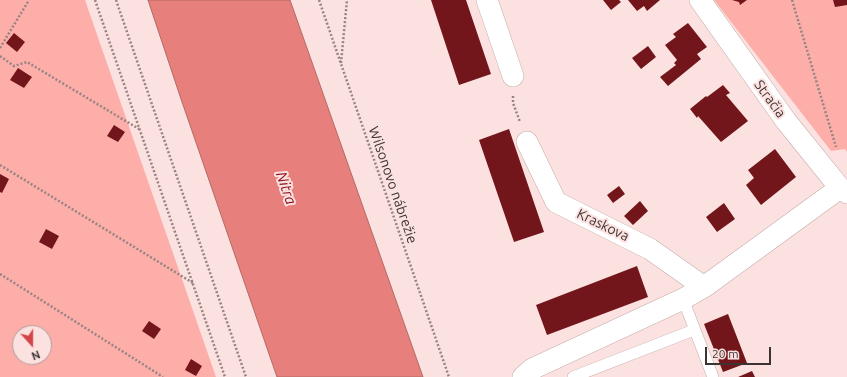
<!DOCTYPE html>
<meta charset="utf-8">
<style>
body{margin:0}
#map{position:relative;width:847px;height:377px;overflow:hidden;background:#fbe1df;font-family:Ubuntu,sans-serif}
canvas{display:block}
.north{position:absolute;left:12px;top:325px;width:40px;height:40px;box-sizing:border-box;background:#fbe1df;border:1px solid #af9b9a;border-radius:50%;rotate:159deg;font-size:11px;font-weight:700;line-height:16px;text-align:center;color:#3d3332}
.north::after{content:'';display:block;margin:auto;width:14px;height:18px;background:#d44549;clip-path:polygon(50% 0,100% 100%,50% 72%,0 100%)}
.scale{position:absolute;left:705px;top:347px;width:66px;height:18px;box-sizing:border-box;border:2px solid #3d3332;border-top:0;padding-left:5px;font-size:12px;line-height:14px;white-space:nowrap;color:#3d3332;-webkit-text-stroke:3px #fbe1df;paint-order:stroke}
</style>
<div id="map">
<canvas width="847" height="377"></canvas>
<div class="north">N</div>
<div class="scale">20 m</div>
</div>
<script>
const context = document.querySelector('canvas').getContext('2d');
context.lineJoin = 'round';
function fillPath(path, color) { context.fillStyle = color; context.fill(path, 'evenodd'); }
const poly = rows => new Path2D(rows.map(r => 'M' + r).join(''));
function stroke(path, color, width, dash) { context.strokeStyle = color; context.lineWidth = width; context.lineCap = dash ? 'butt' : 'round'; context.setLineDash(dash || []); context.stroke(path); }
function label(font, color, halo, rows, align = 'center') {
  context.font = font + ' Ubuntu,sans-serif'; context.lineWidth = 4; context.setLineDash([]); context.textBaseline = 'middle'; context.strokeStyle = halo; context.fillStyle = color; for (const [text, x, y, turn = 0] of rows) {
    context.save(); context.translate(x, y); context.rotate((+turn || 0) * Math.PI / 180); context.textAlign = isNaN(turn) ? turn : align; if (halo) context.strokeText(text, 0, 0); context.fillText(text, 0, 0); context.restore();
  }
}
fillPath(poly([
 [0,0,85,0,216,377,0,377],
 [20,333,44,333,44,357,20,357],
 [714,0,847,0,847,152,845,149,831,151]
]), '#fdaea9');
const water = poly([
 [148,0,290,0,423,377,277,377,181,99,148,0]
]);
fillPath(water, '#e7807d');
stroke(water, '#b46966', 1);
fillPath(poly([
 [431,0,466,0,491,74,459,85],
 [603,0,619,0,621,2,611,10],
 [628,0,660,0,647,11,644,6,637,11],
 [732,0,747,0,740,5,739,2],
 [833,0,847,0,847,5,835,7],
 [688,23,707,47,697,54,701,59,668,86,660,77,676,65,674,63,677,60,665,45,676,37,673,34],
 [14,33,25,42,17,52,6,43],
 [648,46,656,57,641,69,632,58],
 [18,68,32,77,24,88,10,80],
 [723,85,730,93,726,95,748,121,721,142,698,116,697,118,690,109,706,96,707,97],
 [114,125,125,132,118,142,107,136],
 [509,129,544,232,514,242,479,140],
 [775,149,796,177,761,205,746,185,754,178,748,170],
 [0,174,9,179,2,193,0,192],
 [619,186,625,194,613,203,607,195],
 [640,201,648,211,633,225,624,216],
 [724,203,735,219,717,232,706,217],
 [46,229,59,236,52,249,39,242],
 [637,266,648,297,547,335,536,305],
 [728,314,747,363,723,372,704,324],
 [149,321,161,329,154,339,142,331],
 [191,359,202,366,196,376,185,370],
 [752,371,755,377,738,377]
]), '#73161c');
const service = poly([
 [683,299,713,377],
 [573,377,694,330]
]);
const minor = poly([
 [487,0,513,76],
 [700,0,786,121,840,188,847,193],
 [527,142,556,202,650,249,704,287],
 [523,377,532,369,683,299,704,287,840,188]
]);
stroke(service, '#c5acaa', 12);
stroke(minor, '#c5acaa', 22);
stroke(poly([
 [95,0,225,377],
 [116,0,246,377],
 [319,0,449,377],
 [792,0,836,147],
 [0,48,29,0],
 [0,56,14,66,27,62,139,129],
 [341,63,347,0],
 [513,96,513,103,520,122],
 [0,165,193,283],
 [0,274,163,377]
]), '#968483', 2.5, [2, 2]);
stroke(service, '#fff', 11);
stroke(minor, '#fff', 21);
label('14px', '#3d3332', '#fbe1df', [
 ["Stračia",770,99,54],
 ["Wilsonovo nábrežie",393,185,71],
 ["Kraskova",603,225,26]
]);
label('italic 15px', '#8d0f1e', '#fbe1df', [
 ["Nitra",286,188,71]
]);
</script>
